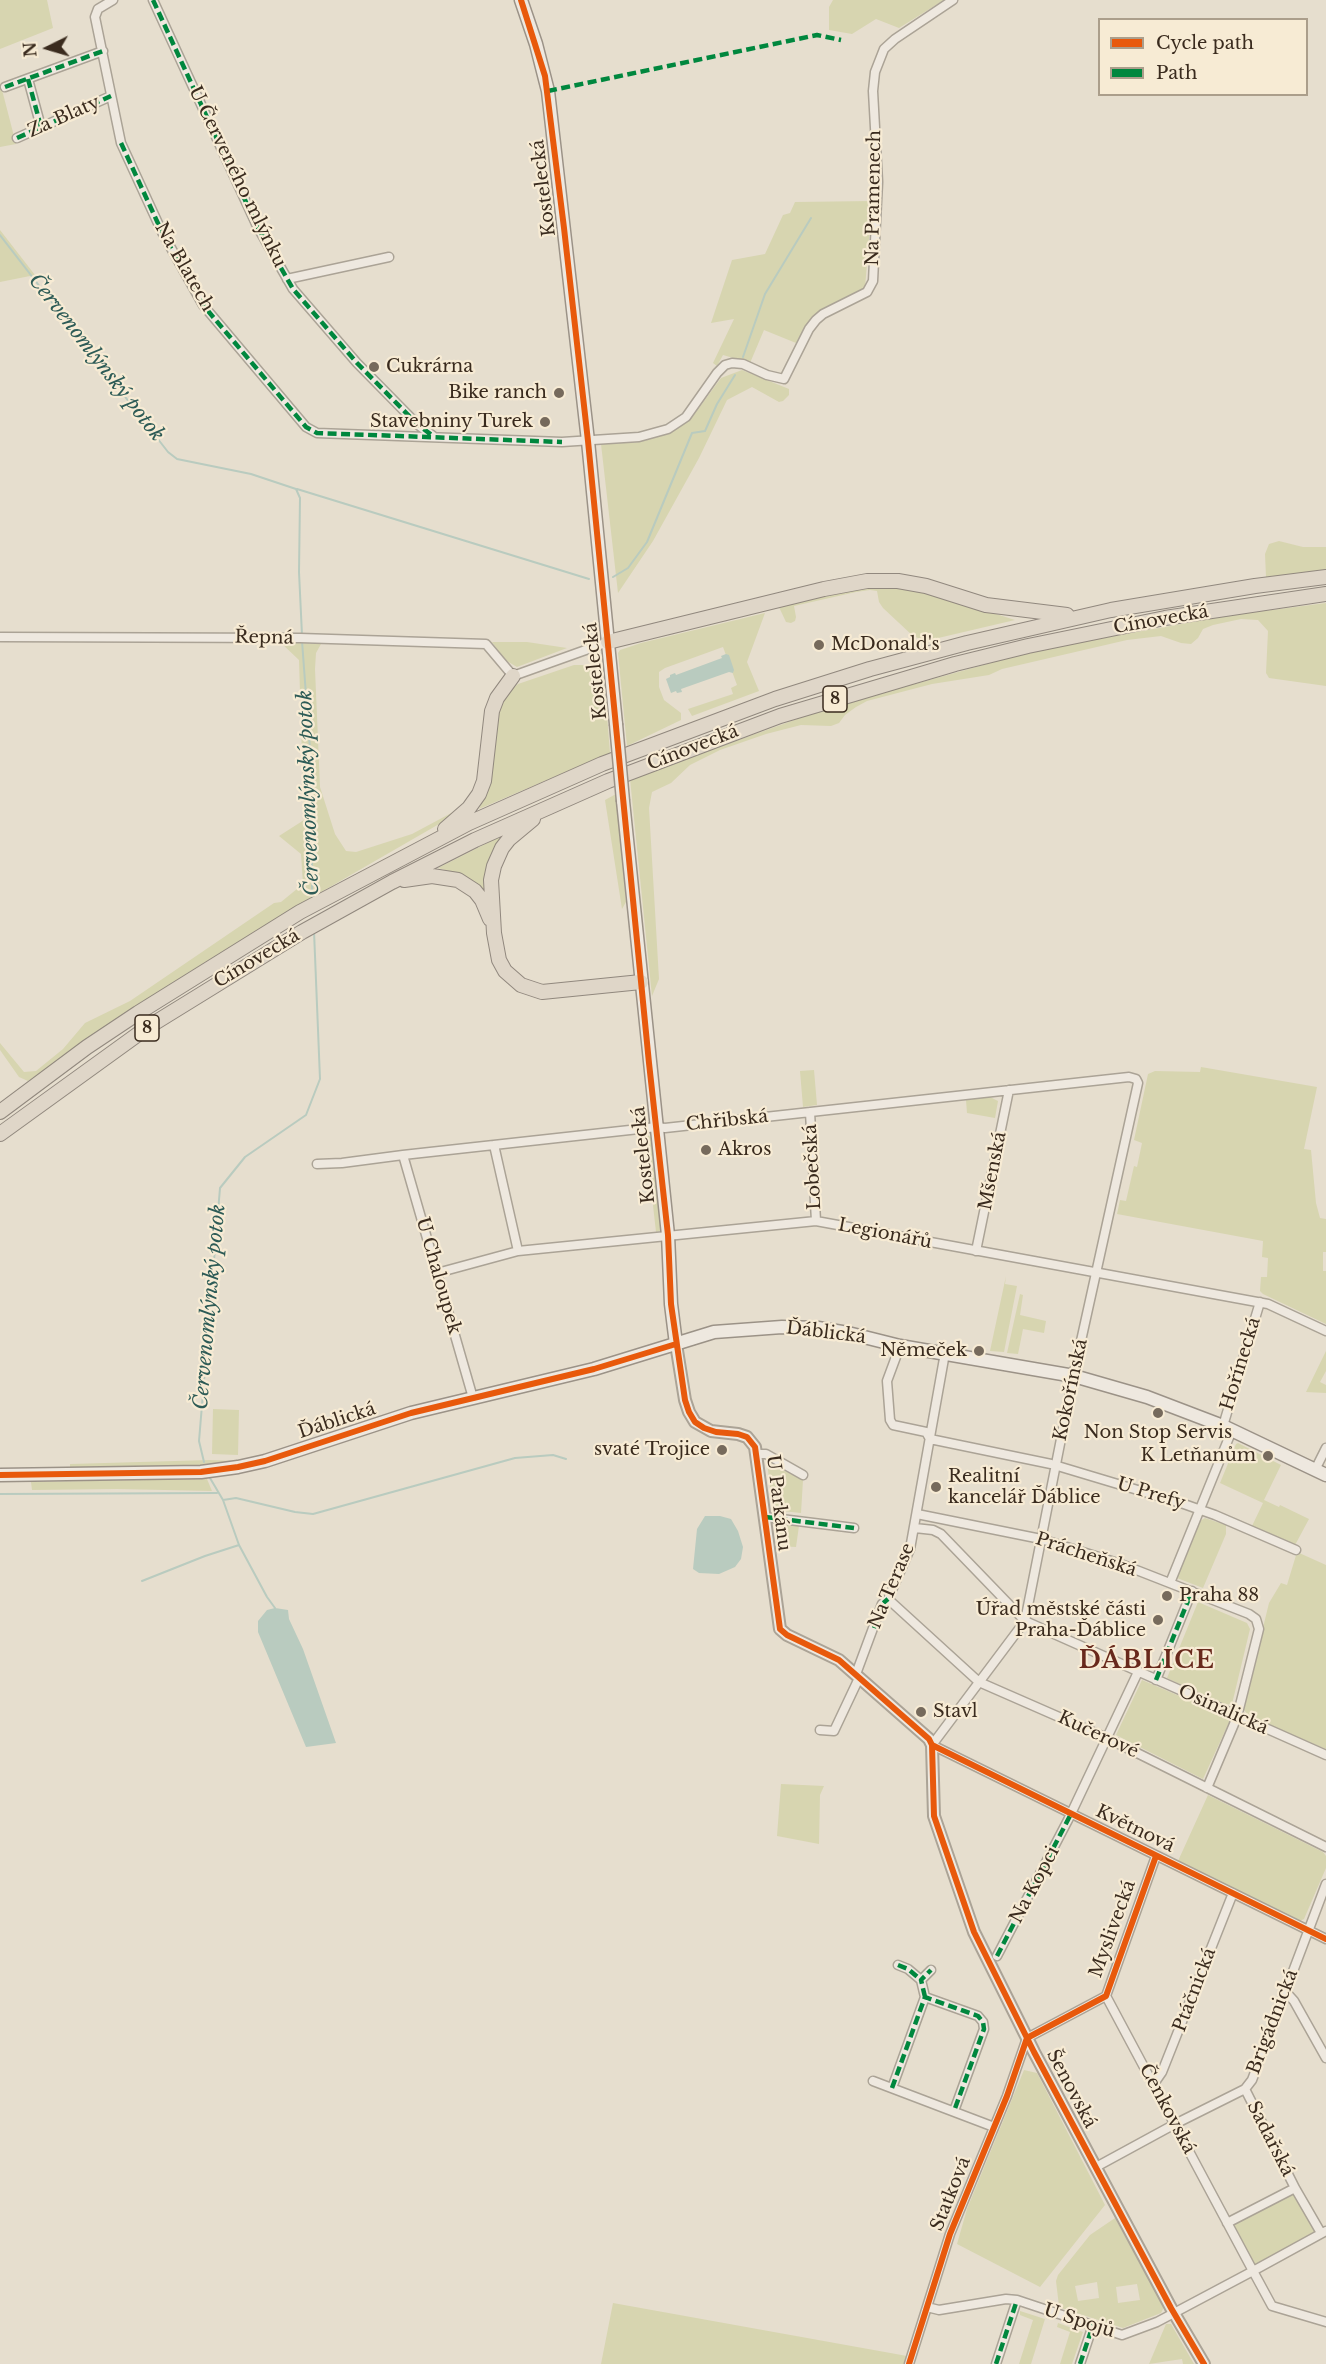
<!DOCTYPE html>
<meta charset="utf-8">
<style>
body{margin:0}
#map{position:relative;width:1326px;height:2364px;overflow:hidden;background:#e6dece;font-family:"Libre Baskerville",serif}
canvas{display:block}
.legend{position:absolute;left:1098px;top:18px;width:210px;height:78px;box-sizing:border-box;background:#f7ebd4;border:2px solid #ab9e8b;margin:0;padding:8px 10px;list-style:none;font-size:18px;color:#3a2b1e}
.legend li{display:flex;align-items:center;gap:12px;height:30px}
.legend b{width:30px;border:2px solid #ab9e8b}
.north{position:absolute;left:18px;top:18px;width:60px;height:60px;-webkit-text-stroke:4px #f7ebd4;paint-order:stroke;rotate:265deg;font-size:16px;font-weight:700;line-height:24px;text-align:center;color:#3a2b1e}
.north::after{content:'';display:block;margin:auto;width:21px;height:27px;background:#3a2b1e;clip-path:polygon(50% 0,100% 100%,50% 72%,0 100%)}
</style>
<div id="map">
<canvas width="1326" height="2364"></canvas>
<ul class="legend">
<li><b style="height:8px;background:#e8590c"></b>Cycle path</li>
<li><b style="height:8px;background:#00873e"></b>Path</li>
</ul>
<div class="north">N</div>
</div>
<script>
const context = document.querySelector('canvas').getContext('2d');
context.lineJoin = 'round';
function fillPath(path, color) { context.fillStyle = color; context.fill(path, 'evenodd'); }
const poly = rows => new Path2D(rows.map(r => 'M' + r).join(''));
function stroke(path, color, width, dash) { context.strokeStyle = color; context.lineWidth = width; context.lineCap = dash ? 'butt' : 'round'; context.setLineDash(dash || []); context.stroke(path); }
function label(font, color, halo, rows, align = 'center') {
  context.font = font + ' "Libre Baskerville",serif'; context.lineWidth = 4.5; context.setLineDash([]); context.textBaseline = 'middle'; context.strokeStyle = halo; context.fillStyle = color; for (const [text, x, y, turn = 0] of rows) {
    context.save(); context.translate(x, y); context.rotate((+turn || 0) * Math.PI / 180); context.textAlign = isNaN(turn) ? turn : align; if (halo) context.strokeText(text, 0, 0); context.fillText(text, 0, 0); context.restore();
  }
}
fillPath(poly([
 [0,0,47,0,53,28,0,49],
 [833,0,944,0,899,28,876,19,852,34,829,30,829,7],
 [0,82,16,144,0,147],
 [872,201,865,288,818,312,805,326,796,343,764,330,750,363,723,355,717,366,713,363,734,319,711,323,732,260,765,254,783,215,790,213,795,202],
 [0,230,35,275,0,282],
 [742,370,789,389,789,395,783,401,779,402,752,387,727,400,699,458,653,541,618,593,601,444,640,442,668,434,693,416,721,378],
 [1279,541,1303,547,1326,547,1326,571,1266,577,1265,554,1269,544],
 [888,585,930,593,1015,620,934,639,923,640,913,636,883,608,879,602,877,591,870,590,856,592,794,606,796,617,795,621,791,623,786,622,778,605,826,593],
 [1326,603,1326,686,1269,678,1266,673,1268,631,1258,620,1241,619,1213,625,1203,629,1198,638,1191,644,1181,643,1161,636,1127,640,1002,669,989,675,932,684,867,701,856,707,845,715,839,723,831,726,801,725,766,734,720,750,690,765,671,783,652,792,649,808,659,979,652,996,630,779,825,709,1005,659,1065,645,1225,616],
 [765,613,747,662,759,691,692,716,688,709,733,694,731,688,737,685,723,647,665,668,659,672,659,687,664,700,681,713,681,720,627,746,618,653,620,650,641,643],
 [280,642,321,644,316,653,315,669,320,787,335,834,346,851,356,852,412,834,455,811,470,797,453,816,290,910,186,974,28,1081,19,1077,0,1050,0,1043,24,1072,36,1071,63,1049,85,1023,130,1001,274,903,281,902,303,884,301,854,279,836,304,820,299,660],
 [492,642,527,642,567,648,517,667,505,660],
 [574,665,583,665,594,670,601,683,606,702,610,753,479,809,491,784,497,711,506,694,518,684],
 [616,794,626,902,622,909,605,800],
 [505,834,495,847,489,861,486,894,464,875,438,868],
 [1201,1067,1317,1087,1304,1149,1311,1150,1316,1203,1320,1218,1326,1219,1326,1252,1323,1252,1323,1271,1326,1271,1326,1324,1263,1294,1260,1291,1261,1277,1267,1277,1268,1258,1262,1257,1263,1241,1117,1214,1120,1200,1126,1201,1134,1166,1137,1167,1142,1143,1134,1140,1148,1074,1155,1071,1200,1072],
 [814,1070,817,1105,803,1107,800,1071],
 [990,1097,998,1101,995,1118,967,1113,966,1100],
 [645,1134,653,1138,662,1228,660,1231,656,1232],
 [1006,1276,1005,1284,1017,1286,1004,1352,990,1351],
 [1020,1294,1023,1295,1020,1315,1046,1321,1044,1333,1023,1329,1018,1354,1007,1353],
 [1326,1351,1326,1371,1320,1382,1326,1385,1326,1393,1306,1392],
 [213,1409,239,1410,238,1455,212,1454],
 [1238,1443,1281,1465,1264,1500,1279,1507,1280,1505,1309,1519,1294,1547,1252,1526,1263,1503,1220,1483,1236,1444],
 [210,1460,236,1461,234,1465,214,1468,70,1469,70,1464],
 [767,1462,803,1480,801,1513,773,1510],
 [207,1479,212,1491,117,1489,32,1490,31,1482],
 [1205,1518,1226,1525,1226,1534,1203,1588,1177,1578,1177,1576,1200,1521],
 [779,1523,799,1526,796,1547,777,1546,774,1526],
 [1297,1552,1326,1565,1326,1749,1250,1717,1243,1709,1269,1603,1281,1583,1287,1585],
 [1198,1602,1247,1623,1250,1629,1232,1704,1224,1705,1167,1678],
 [1142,1680,1231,1718,1203,1779,1116,1735],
 [781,1784,824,1786,820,1795,819,1844,777,1836],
 [1208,1795,1323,1852,1326,1856,1326,1868,1304,1919,1300,1921,1178,1861],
 [1024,2070,1037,2073,1105,2205,1040,2287,957,2244,967,2209],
 [1295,2193,1316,2231,1255,2265,1232,2225],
 [1115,2218,1164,2307,1161,2313,1123,2328,1061,2308,1059,2306,1056,2281,1058,2275,1090,2235],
 [1097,2282,1099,2298,1078,2301,1075,2286],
 [1137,2284,1140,2300,1118,2303,1116,2287],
 [613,2303,907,2356,904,2364,601,2364],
 [1020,2311,1045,2319,1031,2364,1019,2364,1033,2320,1020,2315],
 [1058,2323,1083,2332,1072,2364,1060,2364,1070,2332,1057,2327],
 [1166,2324,1171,2324,1194,2364,1183,2364,1182,2359,1149,2364]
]), '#d7d5b0');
fillPath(poly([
 [726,654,729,655,734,670,733,673,729,672,681,689,682,692,677,693,676,691,671,693,666,679,670,677,670,675,675,673,676,675,722,658,721,656],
 [705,1516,720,1516,731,1519,738,1531,743,1547,741,1559,735,1567,719,1574,699,1573,693,1569,697,1529],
 [275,1608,288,1610,289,1619,303,1649,336,1743,306,1747,258,1632,258,1621,267,1610]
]), '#b9cbbf');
stroke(poly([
 [0,235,126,398,168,452,177,459,251,474,296,489,300,498,299,572,302,635],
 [743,357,765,294,811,218],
 [297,489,589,579],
 [613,577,628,568,647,542,692,433,705,431,717,404,735,375],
 [302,641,312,776,312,898],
 [204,1462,199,1441,220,1188,245,1157,306,1115,320,1079,314,931],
 [210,1478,223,1500,239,1545,267,1597,275,1608],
 [0,1494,217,1493],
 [223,1500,236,1498,295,1512,313,1514,515,1458,553,1455,566,1459],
 [142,1581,205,1556,239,1545]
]), '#b9cbbf', 2);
const minor = poly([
 [113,0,98,9,95,17,121,143,162,232,203,305,306,427,317,433,562,442,639,437,668,429,686,417,717,373,725,365,732,363,743,364,767,375,784,379,809,329,816,320,823,314,867,292,873,281,878,182,873,91,875,72,884,49,895,39,953,0],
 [153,0,257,226,293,289,357,363,417,424,433,436],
 [28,79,41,127],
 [5,87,103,51],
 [17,138,111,96],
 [287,279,389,257],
 [1,637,300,638,486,644,513,676,608,642],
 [810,1112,816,1221],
 [494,1145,518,1251],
 [403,1155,473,1398],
 [317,1164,342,1163,403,1155,657,1127,665,1128,1129,1077,1136,1079,1138,1083,1075,1368,1025,1621,932,1745,1326,1939],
 [976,1251,1009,1090],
 [437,1273,518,1251,816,1221,1268,1304,1326,1331],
 [900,1346,887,1381,890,1420,893,1425,926,1432,930,1439],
 [1223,1426,1260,1302],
 [930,1439,1051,1464,1181,1503,1215,1515,1296,1550],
 [758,1454,766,1454,803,1475],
 [1315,1470,1326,1448],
 [917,1514,1041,1539,1121,1564,1249,1614,1256,1619,1259,1629,1237,1717,1207,1788],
 [765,1517,854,1528],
 [915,1528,933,1530,941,1534,1025,1621,1326,1755],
 [1170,1583,1232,1430],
 [888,1599,979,1682,1107,1738,1326,1847],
 [856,1674,882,1604,888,1599,910,1549,945,1353],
 [1156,1680,1192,1591],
 [820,1730,834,1731,859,1678],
 [997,1956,1068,1820,1138,1672],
 [898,1965,908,1969,921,1980],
 [1285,1991,1294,2001,1326,2058],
 [1106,1996,1253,2271,1326,2231],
 [925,1997,921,1980,931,1970],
 [873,2081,994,2127],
 [1153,2085,1162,2072,1233,1893],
 [892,2088,925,1997,978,2016,983,2022,984,2029,954,2111],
 [1245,2089,1295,2188],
 [1096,2167,1175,2124,1245,2089,1252,2080,1326,1884],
 [1227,2223,1295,2188,1321,2233],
 [927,2307,939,2310,1006,2299,1017,2300,1122,2335,1157,2322,1253,2271,1272,2306,1326,2322],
 [909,2364,950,2234,1007,2096,1027,2038,1106,1996,1156,1856],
 [996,2364,1017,2300],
 [1080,2364,1093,2325]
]);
const tertiary = poly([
 [676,1344,685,1400,689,1412,695,1422,711,1431,738,1434,747,1437,755,1447,780,1629,787,1635,839,1660,929,1739,932,1745,934,1816,974,1932,1034,2052,1171,2308,1204,2364]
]);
const secondary = poly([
 [521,0,536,44,548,91,588,441,616,724],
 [623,801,668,1235,671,1304,676,1344],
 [0,1475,201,1472,238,1467,265,1461,411,1413,594,1369,714,1332,782,1327,818,1328,848,1333,900,1346,1074,1376,1147,1397,1223,1426,1326,1475]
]);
const trunk = poly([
 [608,642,824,589,867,581,898,581,926,586,986,605,1067,615],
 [533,819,509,839,502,848,494,866,491,880,494,933,499,960,505,971,521,985,542,992,641,982],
 [445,829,469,808,479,794,484,781,492,711,497,698,513,676],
 [404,880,432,876,458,880,475,891,482,900,490,919],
 [0,1112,87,1047,138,1013,300,912,469,823,602,764,775,699,870,669,967,643,1111,610,1255,586,1326,577],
 [0,1134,148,1027,302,932,392,882,475,840,608,781,780,716,955,664,1028,646,1165,618,1326,594]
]);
stroke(minor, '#aba396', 11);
stroke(tertiary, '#aba396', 14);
stroke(secondary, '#9b9287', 15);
stroke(trunk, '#91887e', 16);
stroke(minor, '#eee8df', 8);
stroke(tertiary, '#eee8df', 10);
stroke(secondary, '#eee8df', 12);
stroke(trunk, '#dfd6c8', 14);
const secondaryBridge = poly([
 [616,724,623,801]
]);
stroke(secondaryBridge, '#9b9287', 15, []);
stroke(secondaryBridge, '#eee8df', 12);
stroke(poly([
 [153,0,257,226,293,289,357,363,417,424,433,436],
 [28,79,41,127],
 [5,87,103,51],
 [548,91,817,35,841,40],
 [17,138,111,96],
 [121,143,162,232,203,305,306,427,317,433,562,442],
 [765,1517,854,1528],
 [874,1628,882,1604,888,1599],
 [1156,1680,1192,1591],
 [997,1956,1071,1814],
 [898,1965,908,1969,921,1980],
 [925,1997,921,1980,931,1970],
 [892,2088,925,1997,978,2016,983,2022,984,2029,954,2111],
 [996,2364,1017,2300],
 [1080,2364,1093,2325]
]), '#00873e', 4.5, [9, 4.5]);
stroke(poly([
 [521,0,545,76,564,228,588,441,649,1063,668,1235,671,1304,685,1400,689,1412,695,1422,704,1428,716,1432,738,1434,747,1437,755,1447,780,1629,787,1635,839,1660,929,1739,932,1745,934,1816,974,1932,1034,2052,1171,2308,1204,2364],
 [0,1475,201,1472,238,1467,265,1461,411,1413,594,1369,676,1344],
 [932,1745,1326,1939],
 [1027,2038,1106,1996,1156,1856],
 [909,2364,950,2234,1007,2096,1027,2038]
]), '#e8590c', 6);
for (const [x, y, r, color] of [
 [374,367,6,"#766a5c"],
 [559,393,6,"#766a5c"],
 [545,422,6,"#766a5c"],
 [819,645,6,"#766a5c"],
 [706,1150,6,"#766a5c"],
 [979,1351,6,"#766a5c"],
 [1158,1413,6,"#766a5c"],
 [722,1450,6,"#766a5c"],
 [1268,1456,6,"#766a5c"],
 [936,1487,6,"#766a5c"],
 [1167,1596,6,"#766a5c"],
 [1158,1620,6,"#766a5c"],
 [921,1712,6,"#766a5c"]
]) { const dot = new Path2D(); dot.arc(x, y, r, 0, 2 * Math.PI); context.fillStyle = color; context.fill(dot); stroke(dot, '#f7ebd4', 2); }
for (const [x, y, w] of [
 [835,699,24],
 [147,1028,24]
]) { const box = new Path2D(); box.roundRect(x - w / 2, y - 13, w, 26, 4.5); context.fillStyle = '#f7ebd4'; context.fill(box); stroke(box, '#3a2b1e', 1.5); }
label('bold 16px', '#3a2b1e', null, [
 ["8",835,699],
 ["8",147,1028]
]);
label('18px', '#3a2b1e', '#f7ebd4', [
 ["Za Blaty",64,117,-24],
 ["U Červeného mlýnku",237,177,64],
 ["Kostelecká",544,188,-97],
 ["Na Pramenech",874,198,-89],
 ["Na Blatech",184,267,60],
 ["Cínovecká",1161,620,-10],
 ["Řepná",264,638,1],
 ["Kostelecká",596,671,-96],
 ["Cínovecká",693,748,-21],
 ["Cínovecká",257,959,-31],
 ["Chřibská",727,1121,-6],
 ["Kostelecká",644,1155,-96],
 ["Lobečská",813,1167,-93],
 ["Mšenská",993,1171,-79],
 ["Legionářů",885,1234,11],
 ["U Chaloupek",438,1276,74],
 ["Ďáblická",826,1333,7],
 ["Hořínecká",1241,1364,-73],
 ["Kokořínská",1071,1390,-78],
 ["Ďáblická",337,1421,-18],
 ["U Prefy",1151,1494,17],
 ["U Parkánu",778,1503,83],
 ["Prácheňská",1086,1555,18],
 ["Na Terase",892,1586,-67],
 ["Osinalická",1223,1710,24],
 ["Kučerové",1098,1735,25],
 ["Květnová",1135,1829,26],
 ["Na Kopci",1035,1885,-62],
 ["Myslivecká",1113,1929,-70],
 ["Ptáčnická",1195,1990,-69],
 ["Brigádnická",1273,2022,-69],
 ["Šenovská",1071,2089,62],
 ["Čenkovská",1167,2109,62],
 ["Sadařská",1270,2139,63],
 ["Statková",951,2194,-68],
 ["U Spojů",1079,2321,18]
]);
label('18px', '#3a2b1e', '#f7ebd4', [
 ["Cukrárna",386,367],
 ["Bike ranch",547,393,"right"],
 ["Stavebniny Turek",533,422,"right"],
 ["McDonald's",831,645],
 ["Akros",718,1150],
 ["Němeček",967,1351,"right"],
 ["Non Stop Servis",1158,1433,"center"],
 ["svaté Trojice",710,1450,"right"],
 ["K Letňanům",1256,1456,"right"],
 ["Realitní",948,1477],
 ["kancelář Ďáblice",948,1498],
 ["Praha 88",1179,1596],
 ["Úřad městské části",1146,1610,"right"],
 ["Praha-Ďáblice",1146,1631,"right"],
 ["Stavl",933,1712]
], 'left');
label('italic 20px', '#2d5b56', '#f7ebd4', [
 ["Červenomlýnský potok",96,358,52],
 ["Červenomlýnský potok",309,793,-92],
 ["Červenomlýnský potok",210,1307,-85]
]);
context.letterSpacing = '1.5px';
label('bold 24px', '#68291c', '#f7ebd4', [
 ["ĎÁBLICE",1147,1661]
]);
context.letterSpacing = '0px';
</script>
